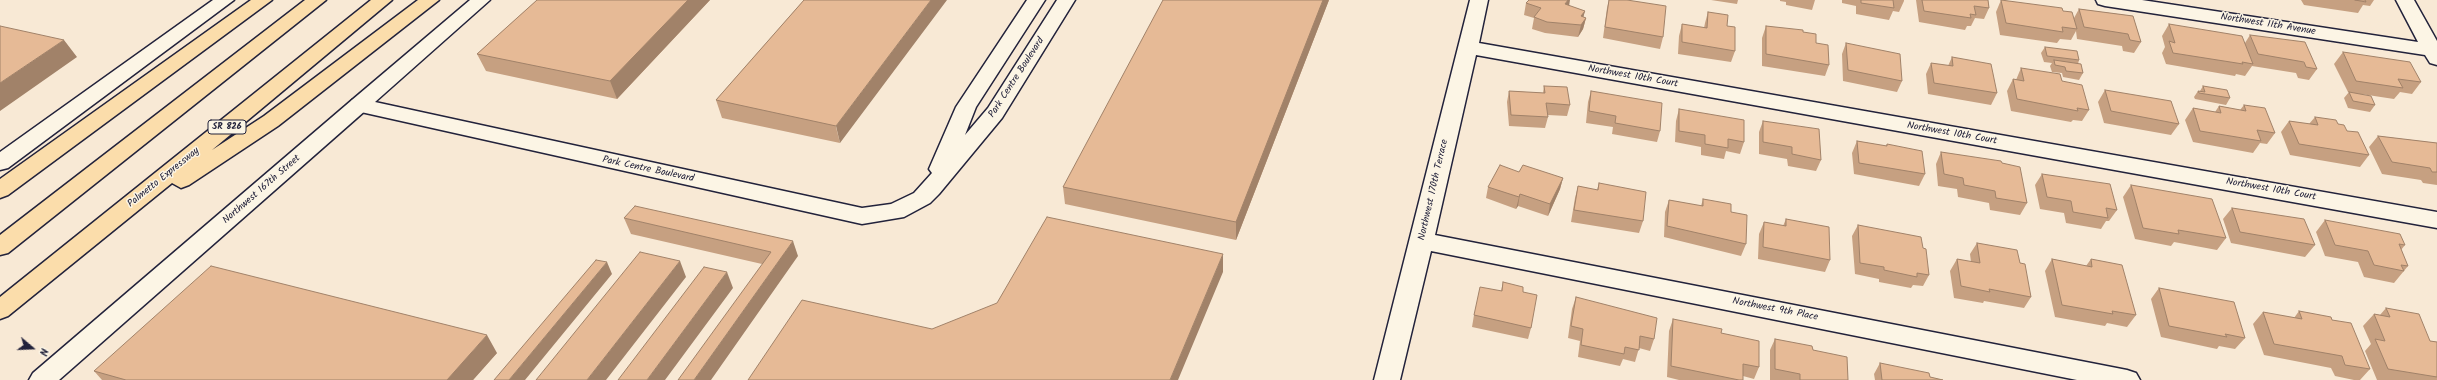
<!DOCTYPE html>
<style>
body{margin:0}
#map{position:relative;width:2437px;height:380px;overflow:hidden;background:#f8e9d5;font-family:Kalam,sans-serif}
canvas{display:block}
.north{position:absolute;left:12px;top:328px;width:40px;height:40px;-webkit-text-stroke:3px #fcf5e5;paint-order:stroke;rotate:109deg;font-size:11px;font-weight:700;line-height:16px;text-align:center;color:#22223b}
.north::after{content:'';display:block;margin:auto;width:14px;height:18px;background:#22223b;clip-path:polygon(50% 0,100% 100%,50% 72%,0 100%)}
</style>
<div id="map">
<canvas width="2437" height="380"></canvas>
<div class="north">N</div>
</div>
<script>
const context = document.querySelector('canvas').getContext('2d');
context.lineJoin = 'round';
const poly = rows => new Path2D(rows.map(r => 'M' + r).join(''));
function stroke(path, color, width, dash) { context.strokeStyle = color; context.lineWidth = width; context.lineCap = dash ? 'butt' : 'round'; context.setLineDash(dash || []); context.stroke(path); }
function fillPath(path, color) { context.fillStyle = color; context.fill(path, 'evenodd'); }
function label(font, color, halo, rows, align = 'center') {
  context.font = font + ' Kalam,sans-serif'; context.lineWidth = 3; context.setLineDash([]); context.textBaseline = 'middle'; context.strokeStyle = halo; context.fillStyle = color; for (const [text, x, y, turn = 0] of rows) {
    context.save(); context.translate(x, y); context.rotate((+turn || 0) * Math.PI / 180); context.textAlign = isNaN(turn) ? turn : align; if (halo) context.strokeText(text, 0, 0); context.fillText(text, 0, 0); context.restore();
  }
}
const street = poly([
 [213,0,234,0,8,168,0,170,0,152,213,0],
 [1470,0,1488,0,1479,43,2437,212,2437,228,1476,55,1435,235,2127,370,2136,373,2140,380,2077,380,1431,251,1400,380,1374,380,1470,0],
 [2096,0,2142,0,2418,42,2396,0,2414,0,2437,41,2437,65,2430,63,2425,55,2105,6,2098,4,2096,0],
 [359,98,366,100,369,105,366,110,59,380,29,380,33,373,352,100,359,98]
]);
const secondary = poly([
 [470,0,490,0,375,102,862,208,891,204,914,193,932,173,929,169,956,107,1027,0,1045,0,976,107,965,135,988,108,1057,0,1075,0,1002,118,939,194,930,203,904,217,862,224,352,110,349,105,352,100,470,0]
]);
const highway = poly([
 [251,0,272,0,8,195,0,198,0,179,251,0],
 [305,0,326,0,8,253,0,255,0,235,305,0],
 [371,0,392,0,212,150,264,116,418,0,439,0,278,126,189,185,181,188,172,183,8,316,0,319,0,297,371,0]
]);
stroke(street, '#22223b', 3);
stroke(secondary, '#22223b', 3);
stroke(highway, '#22223b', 3);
fillPath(street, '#fcf5e5');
fillPath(secondary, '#fcf5e5');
fillPath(highway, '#fbddab');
fillPath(poly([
 [537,0,710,0,617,99,486,71,477,54],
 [804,0,840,143,722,118,716,100],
 [1329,0,1236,240,1065,204,1063,187],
 [1609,0,1627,0,1663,37,1660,49,1603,38,1607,8],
 [1711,0,1738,0,1737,4],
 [1780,0,1815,0,1812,10,1786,5,1786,2,1780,1],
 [1842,0,1904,0,1904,1,1899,12,1893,11,1889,20,1856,14,1856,6,1842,3],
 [1916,0,1988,0,1989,8,1984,19,1975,18,1971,26,1967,26,1965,30,1919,22],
 [2001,0,2063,11,2074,18,2079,9,2133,16,2141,42,2134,53,2123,51,2122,46,2077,39,2076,31,2071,40,2060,39,2057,43,2000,35,1996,12],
 [2301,0,2374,0,2370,6,2363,5,2358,13,2304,5],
 [1526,3,1569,6,1585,11,1583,17,1586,18,1583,29,1578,37,1545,33,1532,29,1534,18,1524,15],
 [1708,12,1727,26,1735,51,1731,62,1678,54,1679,36,1682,24,1704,28,1705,23],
 [2169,24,2245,43,2250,35,2317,69,2309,80,2298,78,2296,73,2252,66,2245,76,2236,74,2235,76,2166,64,2162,53,2165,47,2162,36],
 [1766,26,1803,32,1816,43,1829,65,1825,76,1762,66,1762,38],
 [1846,43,1902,81,1897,92,1843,81,1842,54],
 [2045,47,2079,60,2078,64,2083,73,2079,80,2063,77,2062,73,2052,72,2050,66,2052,63,2044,62,2041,53],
 [2343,52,2421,82,2412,94,2400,92,2394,99,2361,94,2375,105,2370,112,2348,108,2344,98,2349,92,2348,92,2334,64],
 [1952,57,1997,93,1991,105,1928,94,1926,74,1931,63,1948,66],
 [2021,68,2062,81,2089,110,2082,121,2073,120,2071,122,2011,111,2007,91,2013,79,2016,80],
 [1544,86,1570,105,1567,116,1548,115,1548,117,1545,128,1509,126,1507,102,1509,91,1543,93],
 [2203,86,2230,98,2226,105,2195,99,2194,97,2198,91,2200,91],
 [2105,90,2179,124,2171,135,2104,123,2098,102],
 [1591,91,1660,131,1657,142,1612,134,1613,127,1586,123,1588,102],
 [2244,105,2275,133,2267,144,2260,143,2253,153,2193,142,2185,120,2193,108,2215,112,2219,106,2240,110],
 [1679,109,1744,142,1740,154,1726,151,1724,159,1701,155,1701,147,1675,142,1676,121],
 [2315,117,2338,124,2347,131,2369,155,2360,167,2290,155,2281,132,2289,121,2309,124],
 [1763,121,1821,160,1816,171,1788,166,1787,159,1759,154,1759,132],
 [2378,136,2437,143,2437,185,2423,183,2421,180,2382,174,2369,147],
 [1857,141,1886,146,1887,144,1925,174,1919,186,1854,174,1852,153],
 [1941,152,2002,163,2027,203,2020,215,1990,210,1989,203,1958,197,1957,189,1938,186,1936,164],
 [1519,172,1563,178,1560,189,1548,216,1518,206,1516,209,1486,198,1488,187],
 [2042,174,2117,210,2109,221,2106,221,2101,229,2066,223,2064,213,2040,209,2035,185],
 [1599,183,1643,221,1639,233,1571,222,1575,198,1578,186,1597,190],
 [2131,185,2226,238,2217,250,2174,242,2171,246,2135,239,2123,197],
 [1703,199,1731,212,1746,244,1741,256,1664,237,1665,212,1669,200,1701,206],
 [2232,208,2315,245,2305,257,2231,243,2223,219],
 [624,218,798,256,762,264,631,234],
 [1786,219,1830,260,1825,272,1758,259,1759,234,1764,222,1783,226],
 [2325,220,2405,245,2401,250,2408,266,2394,283,2364,277,2358,262,2325,256,2316,232],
 [1858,225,1923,248,1929,275,1923,286,1913,285,1911,288,1879,282,1879,279,1855,274,1852,236],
 [1977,243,2020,263,2031,297,2024,308,1984,301,1983,303,1954,298,1950,271,1957,259,1971,262,1970,254],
 [2052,259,2086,266,2091,259,2136,315,2127,327,2107,323,2105,326,2055,317,2045,271],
 [1503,282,1523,292,1531,328,1528,339,1472,327,1474,315,1501,291],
 [2159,288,2245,338,2235,349,2219,346,2217,349,2161,337,2151,299],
 [1576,297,1654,339,1650,351,1639,348,1635,362,1623,359,1620,366,1578,357,1580,341,1568,338,1572,309],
 [2386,308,2430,341,2437,342,2437,380,2377,380,2365,351,2371,344,2363,326,2374,314,2380,315],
 [2299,311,2332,320,2370,369,2360,380,2354,380,2335,376,2331,368,2264,355,2253,324,2263,312,2294,318],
 [1673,319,1721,333,1759,367,1754,379,1743,376,1743,380,1679,380,1667,377,1669,331],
 [1775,339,1813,350,1848,380,1770,380,1770,350],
 [497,353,473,380,102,380,94,371],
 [1880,363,1930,377,1943,380,1875,380,1874,374]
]), '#c6a081');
fillPath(poly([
 [688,0,710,0,617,99,610,81],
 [931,0,947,0,840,143,836,126],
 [1323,0,1329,0,1236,240,1236,222],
 [1568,0,1570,0,1569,6,1565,4],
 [1585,11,1582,22,1581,16],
 [1586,18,1583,29,1578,37,1581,25],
 [64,40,77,57,0,111,0,83],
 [1563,178,1560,189,1548,216,1550,204],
 [1520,194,1518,206,1516,209,1519,197],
 [793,241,798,256,711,380,694,380],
 [1223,254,1223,272,1178,380,1170,380],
 [680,261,686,277,606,380,587,380],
 [607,262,612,274,525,380,509,380],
 [727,272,733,288,665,380,647,380],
 [487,335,497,353,473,380,447,380]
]), '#a18269');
const building = poly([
 [537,0,688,0,610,81,477,54,537,0],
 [804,0,931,0,836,126,716,100,804,0],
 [1163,0,1323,0,1236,222,1063,187,1163,0],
 [1529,0,1568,0,1565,4,1585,11,1581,16,1586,18,1581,25,1547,22,1534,17,1541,8,1526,3,1529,0],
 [1609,0,1627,0,1666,6,1663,37,1605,27,1609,0],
 [1861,0,1893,0,1894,8,1861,3,1861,0],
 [1922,0,1988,0,1989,8,1974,6,1976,15,1970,14,1971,18,1924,11,1922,0],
 [2001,0,2062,8,2063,11,2072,12,2077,29,2062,27,2063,32,2006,23,2001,0],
 [2355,0,2365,0,2366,2,2355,0],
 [2079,9,2133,16,2141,42,2130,40,2128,34,2084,27,2079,9],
 [1708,12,1728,15,1727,26,1735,27,1735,51,1682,42,1682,24,1707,28,1708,12],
 [2169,24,2242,36,2253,64,2242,62,2243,64,2173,53,2169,41,2175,43,2169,24],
 [0,26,64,40,0,83,0,26],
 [1766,26,1803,30,1803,32,1816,34,1816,43,1828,45,1829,65,1766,54,1766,26],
 [2250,35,2305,42,2317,69,2306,67,2304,62,2258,54,2250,35],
 [1846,43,1900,54,1902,81,1848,70,1846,43],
 [2045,47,2077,51,2079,60,2047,56,2045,47],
 [2343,52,2410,62,2421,82,2398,79,2403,88,2356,81,2343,52],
 [1952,57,1991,64,1997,93,1934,83,1931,63,1953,66,1952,57],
 [2054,60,2081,64,2083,73,2066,71,2065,67,2055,65,2054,60],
 [2021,68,2060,74,2062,81,2082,85,2089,110,2077,108,2078,111,2017,99,2013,79,2024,81,2021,68],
 [1544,86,1567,87,1570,105,1546,103,1548,117,1511,115,1509,91,1545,93,1544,86],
 [2203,86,2227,90,2230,98,2199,93,2198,91,2205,92,2203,86],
 [2105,90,2171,101,2179,124,2111,111,2105,90],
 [1591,91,1662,103,1660,131,1615,123,1616,116,1589,111,1591,91],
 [2349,92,2371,96,2375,105,2353,101,2349,92],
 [2244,105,2265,108,2275,133,2257,130,2261,141,2200,131,2193,108,2221,113,2219,106,2246,111,2244,105],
 [1679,109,1744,120,1744,142,1728,139,1728,148,1705,144,1705,135,1679,131,1679,109],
 [2315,117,2336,120,2338,124,2344,125,2347,131,2358,132,2369,155,2299,144,2289,121,2318,125,2315,117],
 [1763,121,1819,129,1821,160,1792,154,1792,147,1763,142,1763,121],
 [2378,136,2437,143,2437,172,2432,172,2430,168,2392,162,2378,136],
 [1857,141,1887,146,1887,144,1922,151,1925,174,1859,163,1857,141],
 [1941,152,2001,161,2002,163,2020,167,2027,203,1996,198,1995,191,1964,185,1963,178,1944,174,1941,152],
 [1500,165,1519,172,1523,165,1563,178,1550,204,1520,194,1519,197,1488,187,1500,165],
 [2042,174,2110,184,2117,210,2106,208,2108,218,2073,212,2071,201,2047,197,2042,174],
 [1599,183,1646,192,1643,221,1574,210,1578,186,1598,190,1599,183],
 [2131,185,2212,199,2226,238,2178,230,2179,234,2143,228,2131,185],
 [1703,199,1731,204,1731,212,1747,215,1746,244,1667,226,1669,200,1703,206,1703,199],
 [635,206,793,241,694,380,678,380,771,252,624,218,635,206],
 [2232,208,2304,219,2315,245,2240,232,2232,208],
 [1047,217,1223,254,1170,380,748,380,802,300,932,329,997,303,1047,217],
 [1786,219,1829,227,1830,260,1763,247,1764,222,1786,226,1786,219],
 [2325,220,2400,234,2405,245,2399,244,2408,266,2401,265,2404,271,2374,265,2368,251,2335,245,2325,220],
 [1858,225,1921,237,1923,248,1926,249,1929,275,1917,273,1917,277,1884,270,1884,267,1860,263,1858,225],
 [1977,243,2017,250,2020,263,2025,264,2031,297,1989,289,1990,292,1961,286,1957,259,1980,263,1977,243],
 [640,252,680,261,587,380,536,380,640,252],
 [2052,259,2092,267,2091,259,2122,265,2136,315,2112,311,2113,314,2062,305,2052,259],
 [596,260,607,262,509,380,494,380,596,260],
 [211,266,487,335,447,380,126,380,94,371,211,266],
 [704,267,727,272,647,380,618,380,704,267],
 [1503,282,1523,287,1523,292,1537,295,1531,328,1474,315,1480,287,1502,291,1503,282],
 [2159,288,2234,302,2245,338,2225,334,2227,337,2169,326,2159,288],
 [1576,297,1657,318,1654,339,1640,336,1639,350,1625,347,1624,354,1581,345,1583,329,1571,326,1576,297],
 [2386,308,2419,314,2430,341,2437,342,2437,377,2388,369,2375,339,2385,341,2374,314,2390,317,2386,308],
 [2299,311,2331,317,2332,320,2351,323,2370,369,2345,365,2342,356,2274,344,2263,312,2302,319,2299,311],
 [1673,319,1722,329,1721,333,1759,341,1759,367,1743,364,1743,380,1739,380,1671,366,1673,319],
 [1775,339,1812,346,1813,350,1847,357,1848,380,1800,380,1800,374,1775,369,1775,339],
 [1880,363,1929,373,1930,377,1943,380,1882,380,1880,363]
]);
fillPath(building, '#e6ba96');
stroke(building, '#a18269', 1);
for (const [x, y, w] of [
 [227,127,38]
]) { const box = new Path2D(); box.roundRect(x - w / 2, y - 7, w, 14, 3); context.fillStyle = '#fcf5e5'; context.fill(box); stroke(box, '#22223b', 1); }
label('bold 9px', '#22223b', null, [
 ["SR 826",227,127]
]);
label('10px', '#22223b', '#fcf5e5', [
 ["Northwest 11th Avenue",2268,25,9],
 ["Northwest 10th Court",1633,77,10],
 ["Park Centre Boulevard",1017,78,-57],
 ["Northwest 10th Court",1952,134,10],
 ["Park Centre Boulevard",648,170,12],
 ["Palmetto Expressway",164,178,-39],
 ["Northwest 167th Street",262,190,-41],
 ["Northwest 170th Terrace",1434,190,-77],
 ["Northwest 10th Court",2271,190,10],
 ["Northwest 9th Place",1775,310,11]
]);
</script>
